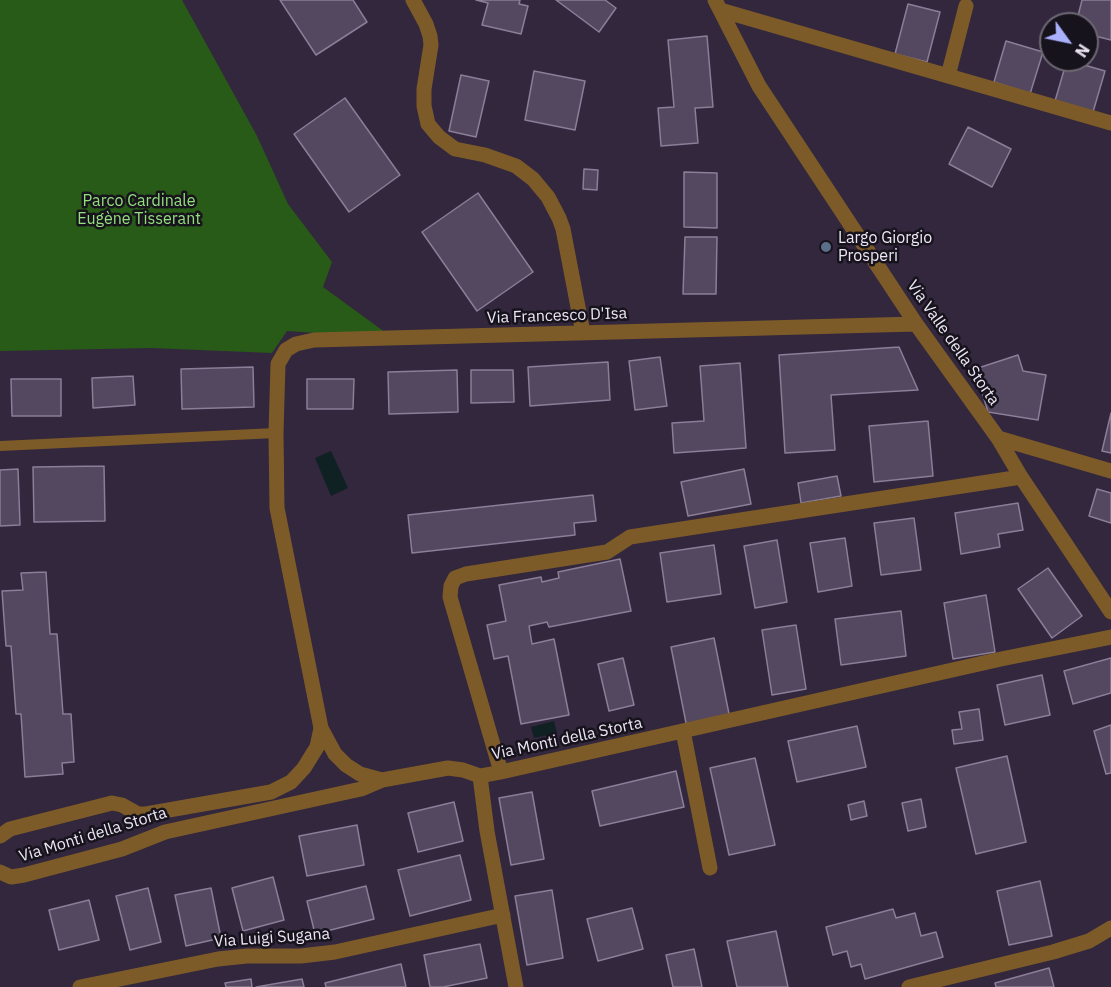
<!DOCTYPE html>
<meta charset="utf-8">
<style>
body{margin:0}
#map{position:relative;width:1111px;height:987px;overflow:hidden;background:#32273d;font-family:"IBM Plex Sans",sans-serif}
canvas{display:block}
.north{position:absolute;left:1039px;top:12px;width:60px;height:60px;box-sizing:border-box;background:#17131c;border:2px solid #6c6772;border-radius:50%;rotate:123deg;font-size:16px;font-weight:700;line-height:24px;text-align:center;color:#ece6f4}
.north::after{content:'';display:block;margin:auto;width:21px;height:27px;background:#a9b0fc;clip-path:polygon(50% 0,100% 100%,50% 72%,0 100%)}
</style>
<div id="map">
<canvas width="1111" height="987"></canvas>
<div class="north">N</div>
</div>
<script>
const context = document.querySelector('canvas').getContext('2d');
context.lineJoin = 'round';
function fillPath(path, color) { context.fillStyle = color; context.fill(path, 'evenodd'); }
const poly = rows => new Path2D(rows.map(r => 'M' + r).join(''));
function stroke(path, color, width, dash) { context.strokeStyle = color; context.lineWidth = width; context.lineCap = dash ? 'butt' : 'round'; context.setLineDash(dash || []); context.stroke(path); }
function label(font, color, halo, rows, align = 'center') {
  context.font = font + ' "IBM Plex Sans",sans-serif'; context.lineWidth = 5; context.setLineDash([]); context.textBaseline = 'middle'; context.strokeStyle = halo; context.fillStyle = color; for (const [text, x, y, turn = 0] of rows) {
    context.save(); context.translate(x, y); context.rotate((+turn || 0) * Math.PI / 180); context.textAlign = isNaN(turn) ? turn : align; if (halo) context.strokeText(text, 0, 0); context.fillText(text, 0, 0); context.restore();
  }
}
fillPath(poly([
 [0,0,182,0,257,136,288,204,332,262,323,287,393,338,287,331,272,353,151,348,0,351]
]), '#285b17');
fillPath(poly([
 [331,451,348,488,331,496,315,458],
 [554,721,557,733,534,738,531,727]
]), '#0f2123');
const building = poly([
 [280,0,353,0,367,22,316,55,280,0],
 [476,0,520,0,519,4,528,6,521,34,482,25,488,3,476,0],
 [556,0,605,0,616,8,599,32,556,0],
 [1082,0,1111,0,1111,40,1087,34,1087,24,1076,24,1082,0],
 [908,4,940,12,927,62,895,54,908,4],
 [707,36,713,107,695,108,698,143,661,146,658,108,674,107,668,40,707,36],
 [1006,41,1043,52,1030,94,994,82,1006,41],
 [1067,60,1105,71,1093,112,1055,101,1067,60],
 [534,71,585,81,575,130,525,120,534,71],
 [461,75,489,81,476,137,449,131,461,75],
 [345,98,400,175,349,212,294,134,345,98],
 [968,127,1011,149,992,187,949,164,968,127],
 [584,169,598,170,597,190,583,189,584,169],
 [684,172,717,173,717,228,684,227,684,172],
 [478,193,533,272,477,311,422,232,478,193],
 [685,237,717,237,716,294,683,294,685,237],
 [899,347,918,390,831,395,835,450,785,453,779,355,899,347],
 [1018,355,1023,371,1046,375,1038,420,988,412,975,369,1018,355],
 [660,357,667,406,635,410,629,361,660,357],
 [608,362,610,400,530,406,528,367,608,362],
 [740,363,746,448,674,453,672,423,704,421,700,366,740,363],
 [253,367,254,407,182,409,181,369,253,367],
 [457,370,458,412,389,414,388,372,457,370],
 [471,370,513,370,514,402,471,403,471,370],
 [133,376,135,405,93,408,92,378,133,376],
 [11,379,61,379,61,416,12,416,11,379],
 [307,379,354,379,353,409,307,409,307,379],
 [1111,413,1111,453,1102,451,1111,413],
 [928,421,933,476,874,482,869,426,928,421],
 [104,466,105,521,34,522,33,467,104,466],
 [18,469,20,525,0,526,0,470,18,469],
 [744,469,751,504,688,516,681,482,744,469],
 [837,476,841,496,801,503,798,483,837,476],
 [1097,489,1111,493,1111,523,1089,516,1097,489],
 [593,495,596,521,574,523,575,535,412,553,408,515,593,495],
 [1018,503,1023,530,998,534,1000,547,961,554,955,513,1018,503],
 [914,518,921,570,881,575,874,523,914,518],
 [845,538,852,586,818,592,810,543,845,538],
 [777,540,787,602,755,608,744,546,777,540],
 [714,545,721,594,667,602,660,553,714,545],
 [620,559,631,611,549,627,547,622,529,626,532,644,554,639,569,715,521,724,508,656,494,659,487,625,506,621,499,585,541,577,542,582,559,578,558,572,620,559],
 [1048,568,1082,616,1052,638,1018,589,1048,568],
 [46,572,50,634,57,634,63,714,71,714,74,762,62,763,63,774,25,777,21,714,16,714,11,646,6,646,2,591,23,590,21,573,46,572],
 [986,595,995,652,953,659,944,603,986,595],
 [901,611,906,656,841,665,835,619,901,611],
 [796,625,806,689,772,695,762,630,796,625],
 [714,638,730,719,687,728,671,647,714,638],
 [623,658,634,705,609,711,598,664,623,658],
 [1111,658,1111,693,1073,704,1064,671,1111,658],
 [1042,675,1050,715,1005,725,997,685,1042,675],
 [979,709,983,740,954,744,952,730,962,729,959,712,979,709],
 [1111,725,1111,773,1106,774,1094,731,1111,725],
 [857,726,866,767,797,782,788,741,857,726],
 [1007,756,1026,842,976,854,956,768,1007,756],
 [755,758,775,845,729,855,710,768,755,758],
 [676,771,684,807,600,826,592,791,676,771],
 [532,792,544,859,511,865,499,798,532,792],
 [921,799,926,827,908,831,902,803,921,799],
 [864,801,867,816,851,820,848,805,864,801],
 [454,802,463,841,418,852,408,813,454,802],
 [357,825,364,865,307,876,299,836,357,825],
 [460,855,471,900,410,916,398,870,460,855],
 [273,877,284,920,243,931,232,888,273,877],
 [1040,881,1052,936,1009,945,997,891,1040,881],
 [366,886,374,919,315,934,307,901,366,886],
 [148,888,161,942,130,950,116,896,148,888],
 [211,888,221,938,186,946,175,895,211,888],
 [552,890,563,958,527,965,515,896,552,890],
 [89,900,99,940,59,950,49,910,89,900],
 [632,908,643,949,598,961,587,919,632,908],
 [893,909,896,918,915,913,921,936,936,932,943,957,865,979,861,964,851,967,847,951,833,955,826,927,893,909],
 [776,931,788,987,737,987,727,941,776,931],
 [480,944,487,978,443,987,430,987,424,955,480,944],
 [694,949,702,987,673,987,666,955,694,949],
 [401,964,406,987,326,987,325,983,401,964],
 [1049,968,1054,987,996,987,995,983,1049,968],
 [251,979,252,987,226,987,225,983,251,979],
 [302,979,304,987,256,987,302,979]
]);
fillPath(building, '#53485f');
stroke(building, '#8a7e98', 1.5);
stroke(poly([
 [0,446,276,433]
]), '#7d5b28', 10);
stroke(poly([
 [413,0,426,24,430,36,431,45,424,89,424,106,428,124,439,137,455,149,485,155,516,166,533,179,548,197,559,218,563,229,583,333],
 [715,0,759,86,916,324,998,438,1021,477,1111,612],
 [720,10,1111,123],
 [948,76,966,6],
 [998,438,1111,471],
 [683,731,710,868],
 [501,772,450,597,451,586,455,578,466,574,607,552,630,537,1021,477],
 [480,776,487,831,516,987],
 [382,780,360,774,346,765,335,754,321,728,277,508,276,433,278,364,286,350,296,344,314,340,916,324],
 [0,836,10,829,112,803,122,805,138,814,146,814,271,792,291,782,304,768,317,747,321,728],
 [0,872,11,877,24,875,122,849,165,832,361,789,382,780,448,768,463,770,480,776,501,772,1001,659,1111,637],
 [80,987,218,959,247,956,301,956,335,952,503,915],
 [909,987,1053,952,1089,941,1111,928]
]), '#7d5b28', 15);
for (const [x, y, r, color] of [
 [826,247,6,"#5c6f8a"]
]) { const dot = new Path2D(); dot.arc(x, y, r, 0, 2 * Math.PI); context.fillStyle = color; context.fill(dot); stroke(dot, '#17131c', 2); }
label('16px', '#93df7d', '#17131c', [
 ["Parco Cardinale",139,201],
 ["Eugène Tisserant",139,219]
]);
label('16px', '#ece6f4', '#17131c', [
 ["Largo Giorgio",838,238],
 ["Prosperi",838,256]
], 'left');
label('16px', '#ece6f4', '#17131c', [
 ["Via Francesco D'Isa",557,316,-2],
 ["Via Valle della Storta",953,343,55],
 ["Via Monti della Storta",567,739,-12],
 ["Via Monti della Storta",93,835,-17],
 ["Via Luigi Sugana",272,938,-4]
]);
</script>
